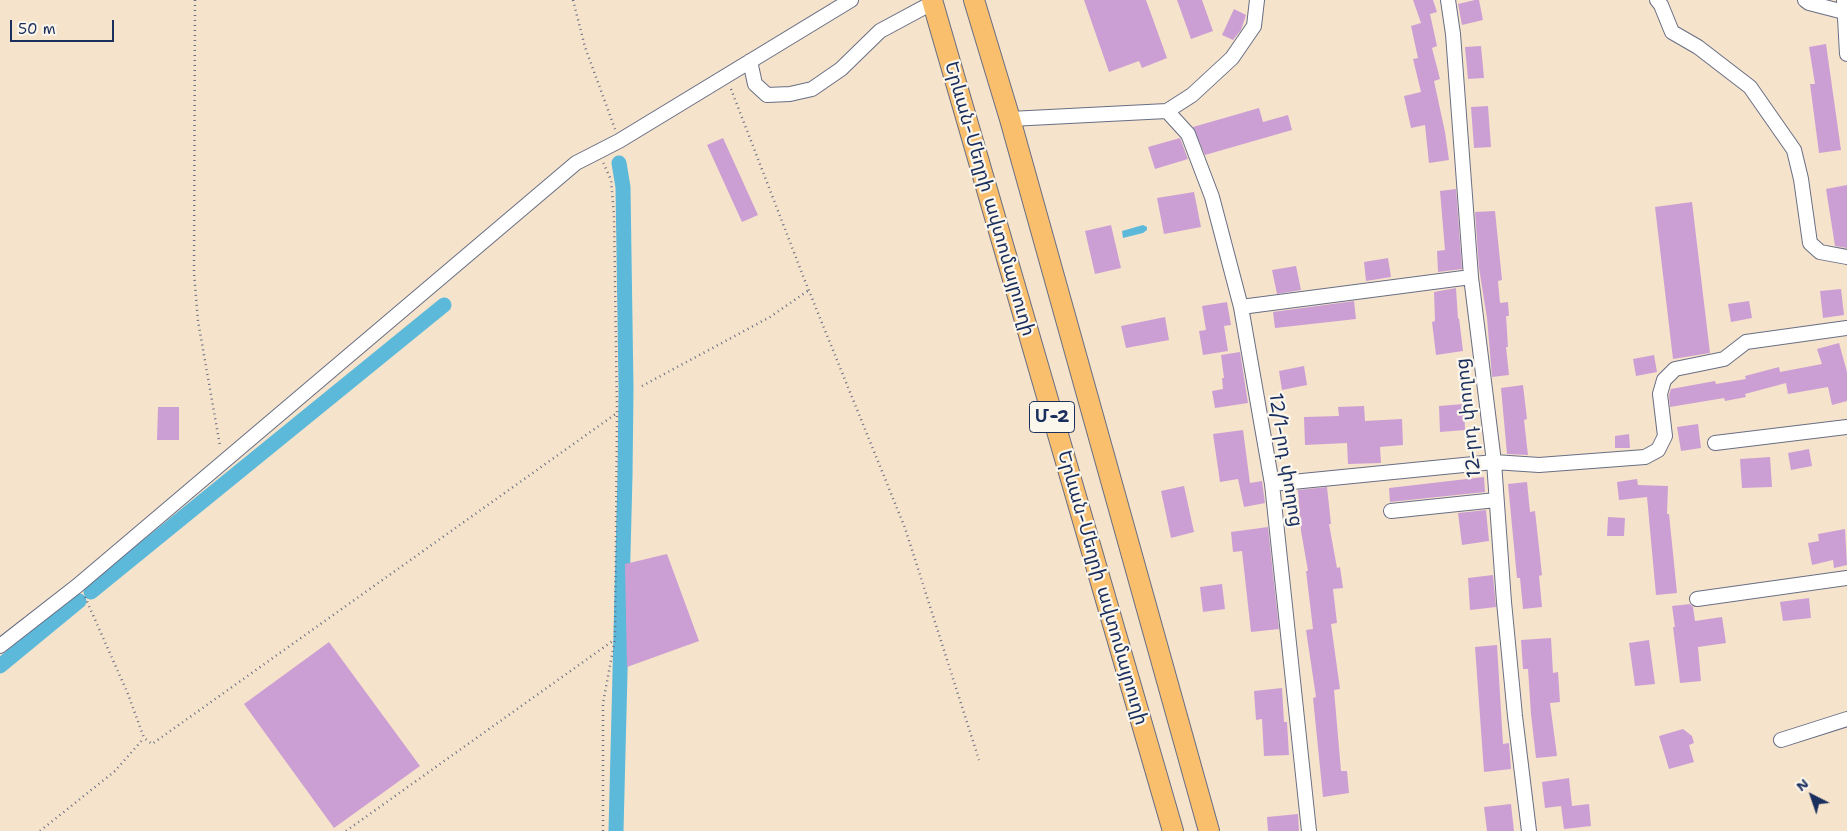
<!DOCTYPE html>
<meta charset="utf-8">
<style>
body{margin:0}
#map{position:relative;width:1847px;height:831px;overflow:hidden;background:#f6e3cb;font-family:"Shantell Sans",sans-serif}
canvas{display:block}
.north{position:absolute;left:1787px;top:771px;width:50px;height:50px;-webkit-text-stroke:4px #fbf7ec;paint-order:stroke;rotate:319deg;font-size:14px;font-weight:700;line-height:20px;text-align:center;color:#1b2f5e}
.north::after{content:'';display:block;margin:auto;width:18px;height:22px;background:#1b2f5e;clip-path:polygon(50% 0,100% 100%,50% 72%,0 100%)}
.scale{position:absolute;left:10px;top:20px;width:104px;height:22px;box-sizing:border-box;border:2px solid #1b2f5e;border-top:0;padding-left:6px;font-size:15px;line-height:18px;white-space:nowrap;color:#1b2f5e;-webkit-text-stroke:4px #fbf7ec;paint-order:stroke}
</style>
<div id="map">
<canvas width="1847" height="831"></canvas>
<div class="north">N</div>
<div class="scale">50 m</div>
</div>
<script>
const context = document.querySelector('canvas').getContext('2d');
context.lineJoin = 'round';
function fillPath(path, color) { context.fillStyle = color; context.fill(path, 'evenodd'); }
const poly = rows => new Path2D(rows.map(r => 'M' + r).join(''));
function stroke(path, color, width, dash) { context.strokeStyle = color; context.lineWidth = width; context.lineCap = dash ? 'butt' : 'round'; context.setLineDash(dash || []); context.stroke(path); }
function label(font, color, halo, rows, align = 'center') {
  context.font = font + ' "Shantell Sans","Noto Sans Armenian",sans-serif'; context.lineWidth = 4.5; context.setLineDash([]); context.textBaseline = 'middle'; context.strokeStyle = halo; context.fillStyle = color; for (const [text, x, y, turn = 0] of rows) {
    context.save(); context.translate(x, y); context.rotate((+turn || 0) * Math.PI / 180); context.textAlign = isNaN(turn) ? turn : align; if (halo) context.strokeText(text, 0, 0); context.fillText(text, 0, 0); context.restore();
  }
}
fillPath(poly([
 [1143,225,1147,227,1147,230,1143,233,1123,238,1122,231]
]), '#5cb9da');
stroke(poly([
 [91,592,444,305],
 [0,666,79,601],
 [616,831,625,475,626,389,623,187,619,163]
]), '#5cb9da', 15);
fillPath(poly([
 [1084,0,1146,0,1167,58,1142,68,1139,61,1109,72],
 [1177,0,1202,0,1213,31,1191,39],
 [1413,0,1433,0,1437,12,1430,14,1437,46,1432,48,1440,79,1434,81,1445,132,1449,160,1429,163,1425,125,1411,128,1404,96,1421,92,1413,59,1418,58,1411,26,1421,23],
 [1475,0,1479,0,1483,20,1462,25,1458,4],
 [1234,9,1246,15,1241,30,1233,40,1222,35],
 [1826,44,1841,150,1819,153,1810,84,1815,84,1809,47],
 [1481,46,1484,78,1468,79,1465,47],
 [1488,106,1491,147,1474,148,1471,107],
 [1259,108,1263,122,1288,115,1292,130,1205,155,1193,127],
 [723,138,758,215,742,222,707,145],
 [1180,138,1188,159,1155,169,1148,147],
 [1847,185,1847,248,1835,246,1826,189],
 [1456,189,1462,269,1438,272,1437,251,1445,250,1440,191],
 [1194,192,1201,227,1164,234,1157,198],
 [1692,202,1710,353,1673,359,1655,207],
 [1495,211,1502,280,1498,281,1500,303,1508,302,1509,316,1506,316,1508,347,1506,347,1509,375,1492,377,1487,318,1479,268,1475,212],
 [1111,225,1121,268,1095,274,1085,231],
 [1388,258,1391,277,1366,281,1364,262],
 [1296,266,1301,290,1277,294,1272,270],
 [1456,288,1458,319,1459,318,1463,351,1436,355,1432,322,1435,321,1434,292],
 [1841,289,1844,315,1823,318,1820,291],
 [1354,301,1356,319,1275,328,1273,312],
 [1749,301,1752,318,1731,322,1728,304],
 [1227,302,1231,325,1224,326,1228,351,1203,355,1199,331,1206,330,1202,306],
 [1165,317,1169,340,1126,348,1121,326],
 [1839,343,1847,372,1847,401,1832,405,1828,387,1788,394,1786,383,1745,394,1746,397,1725,401,1724,398,1670,407,1669,395,1671,389,1715,381,1716,384,1746,379,1745,376,1779,367,1780,372,1822,364,1817,349],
 [1240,352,1248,403,1215,408,1212,391,1223,389,1222,378,1224,378,1221,355],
 [1654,355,1657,372,1636,376,1633,359],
 [1304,366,1307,385,1282,390,1279,371],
 [1523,385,1527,419,1524,420,1528,455,1507,454,1501,388],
 [1464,404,1465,430,1440,432,1439,406],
 [1364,406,1365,421,1402,419,1403,445,1380,447,1381,463,1348,464,1347,443,1305,445,1304,417,1339,416,1338,407],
 [158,407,179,407,179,440,157,440],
 [1698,424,1701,448,1681,451,1677,427],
 [1243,430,1250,483,1262,481,1265,503,1244,507,1238,479,1220,482,1213,434],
 [1629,434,1630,448,1615,448,1615,436],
 [1809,449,1812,466,1791,470,1788,453],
 [1770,457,1772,487,1742,488,1740,459],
 [1484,477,1485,492,1390,502,1389,488],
 [1637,479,1638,485,1668,486,1667,514,1669,514,1677,593,1656,595,1647,497,1619,500,1617,482],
 [1527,482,1530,512,1535,511,1542,575,1539,576,1542,607,1523,609,1520,578,1517,578,1508,484],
 [1184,486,1194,532,1171,538,1161,491],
 [1327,487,1331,524,1329,524,1337,568,1340,567,1343,588,1333,589,1337,623,1331,624,1340,689,1334,690,1341,771,1347,771,1349,793,1323,797,1313,698,1316,697,1306,630,1313,629,1306,571,1308,571,1301,531,1298,490],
 [1486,510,1489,541,1462,545,1458,513],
 [1608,517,1625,518,1624,536,1607,536],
 [1268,527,1279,629,1251,632,1242,551,1233,552,1231,532],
 [1845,529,1847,565,1834,568,1833,560,1812,565,1808,543,1819,541,1818,534],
 [667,554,699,641,627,667,625,564],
 [1493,575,1496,607,1470,610,1468,578],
 [1222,584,1225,609,1203,612,1200,587],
 [1809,598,1811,618,1783,621,1780,602],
 [1690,604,1693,607,1695,621,1722,617,1726,643,1698,647,1701,681,1680,683,1673,627,1675,627,1672,606],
 [1551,638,1553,673,1558,672,1560,702,1550,703,1557,756,1536,758,1531,714,1528,669,1523,669,1521,640],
 [1649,640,1655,684,1635,686,1629,643],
 [329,642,420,766,334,828,244,704],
 [1497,645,1503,744,1509,743,1511,769,1484,772,1475,647],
 [1282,688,1284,722,1287,722,1289,755,1264,756,1262,719,1256,720,1254,691],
 [1683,729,1692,736,1694,743,1689,745,1694,762,1669,769,1659,736],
 [1569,778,1572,806,1589,804,1591,826,1564,829,1561,806,1545,808,1542,782],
 [1511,804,1514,831,1487,831,1484,807],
 [1298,814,1299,831,1268,831,1267,817]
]), '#cc9fd4');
const minor = poly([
 [1448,0,1453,34,1471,277,1494,462,1504,602,1515,716,1529,831],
 [1657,0,1661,5,1672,32,1698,47,1750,87,1794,150,1801,179,1810,243,1820,252,1847,257],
 [1805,0,1809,3,1844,12],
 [1844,0,1847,54],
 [750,61,755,84,767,95,790,94,812,89,841,69,880,31,932,3],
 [1167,111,1188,134,1212,197,1241,307,1272,484,1309,831],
 [1010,119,1167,111,1192,95,1232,58,1254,26,1257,0],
 [1241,307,1471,277],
 [1715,443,1847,427],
 [1272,484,1494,462,1539,465,1645,457,1658,450,1665,436,1660,394,1664,380,1675,369,1724,359,1746,342,1847,328],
 [1391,511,1496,500],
 [1697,599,1847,578],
 [0,646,77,586,576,163,619,141,851,0],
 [1781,740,1847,719]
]);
const highway = poly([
 [932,0,1173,831],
 [974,0,1010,119,1209,831]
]);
stroke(minor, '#686e84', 16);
stroke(highway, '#686e84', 22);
stroke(poly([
 [195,0,194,273,198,321,220,446],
 [573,0,585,47,615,129],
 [731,89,805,281,905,528,979,760],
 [642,386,770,317,809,290],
 [85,597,128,694,144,738,152,744,617,413],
 [40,831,115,771,144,738],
 [346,831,614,640],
 [603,831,603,703,615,639,617,413,614,215,611,180,603,162]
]), '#686e84', 2.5, [1, 4]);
stroke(minor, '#fff', 14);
stroke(highway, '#f9bf6d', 20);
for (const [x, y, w] of [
 [1052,417,45]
]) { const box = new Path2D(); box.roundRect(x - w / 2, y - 15.5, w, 31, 4); context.fillStyle = '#fbf7ec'; context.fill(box); stroke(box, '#1b2f5e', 1); }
label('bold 18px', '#1b2f5e', null, [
 ["Մ-2",1052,417]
]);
label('19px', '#1b2f5e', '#fbf7ec', [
 ["Երևան-Մեղրի ավտոմայրուղի",989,199,74],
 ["12-րդ փողոց",1469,418,-96],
 ["12/1-րդ փողոց",1285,460,81],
 ["Երևան-Մեղրի ավտոմայրուղի",1102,588,74]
]);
</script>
